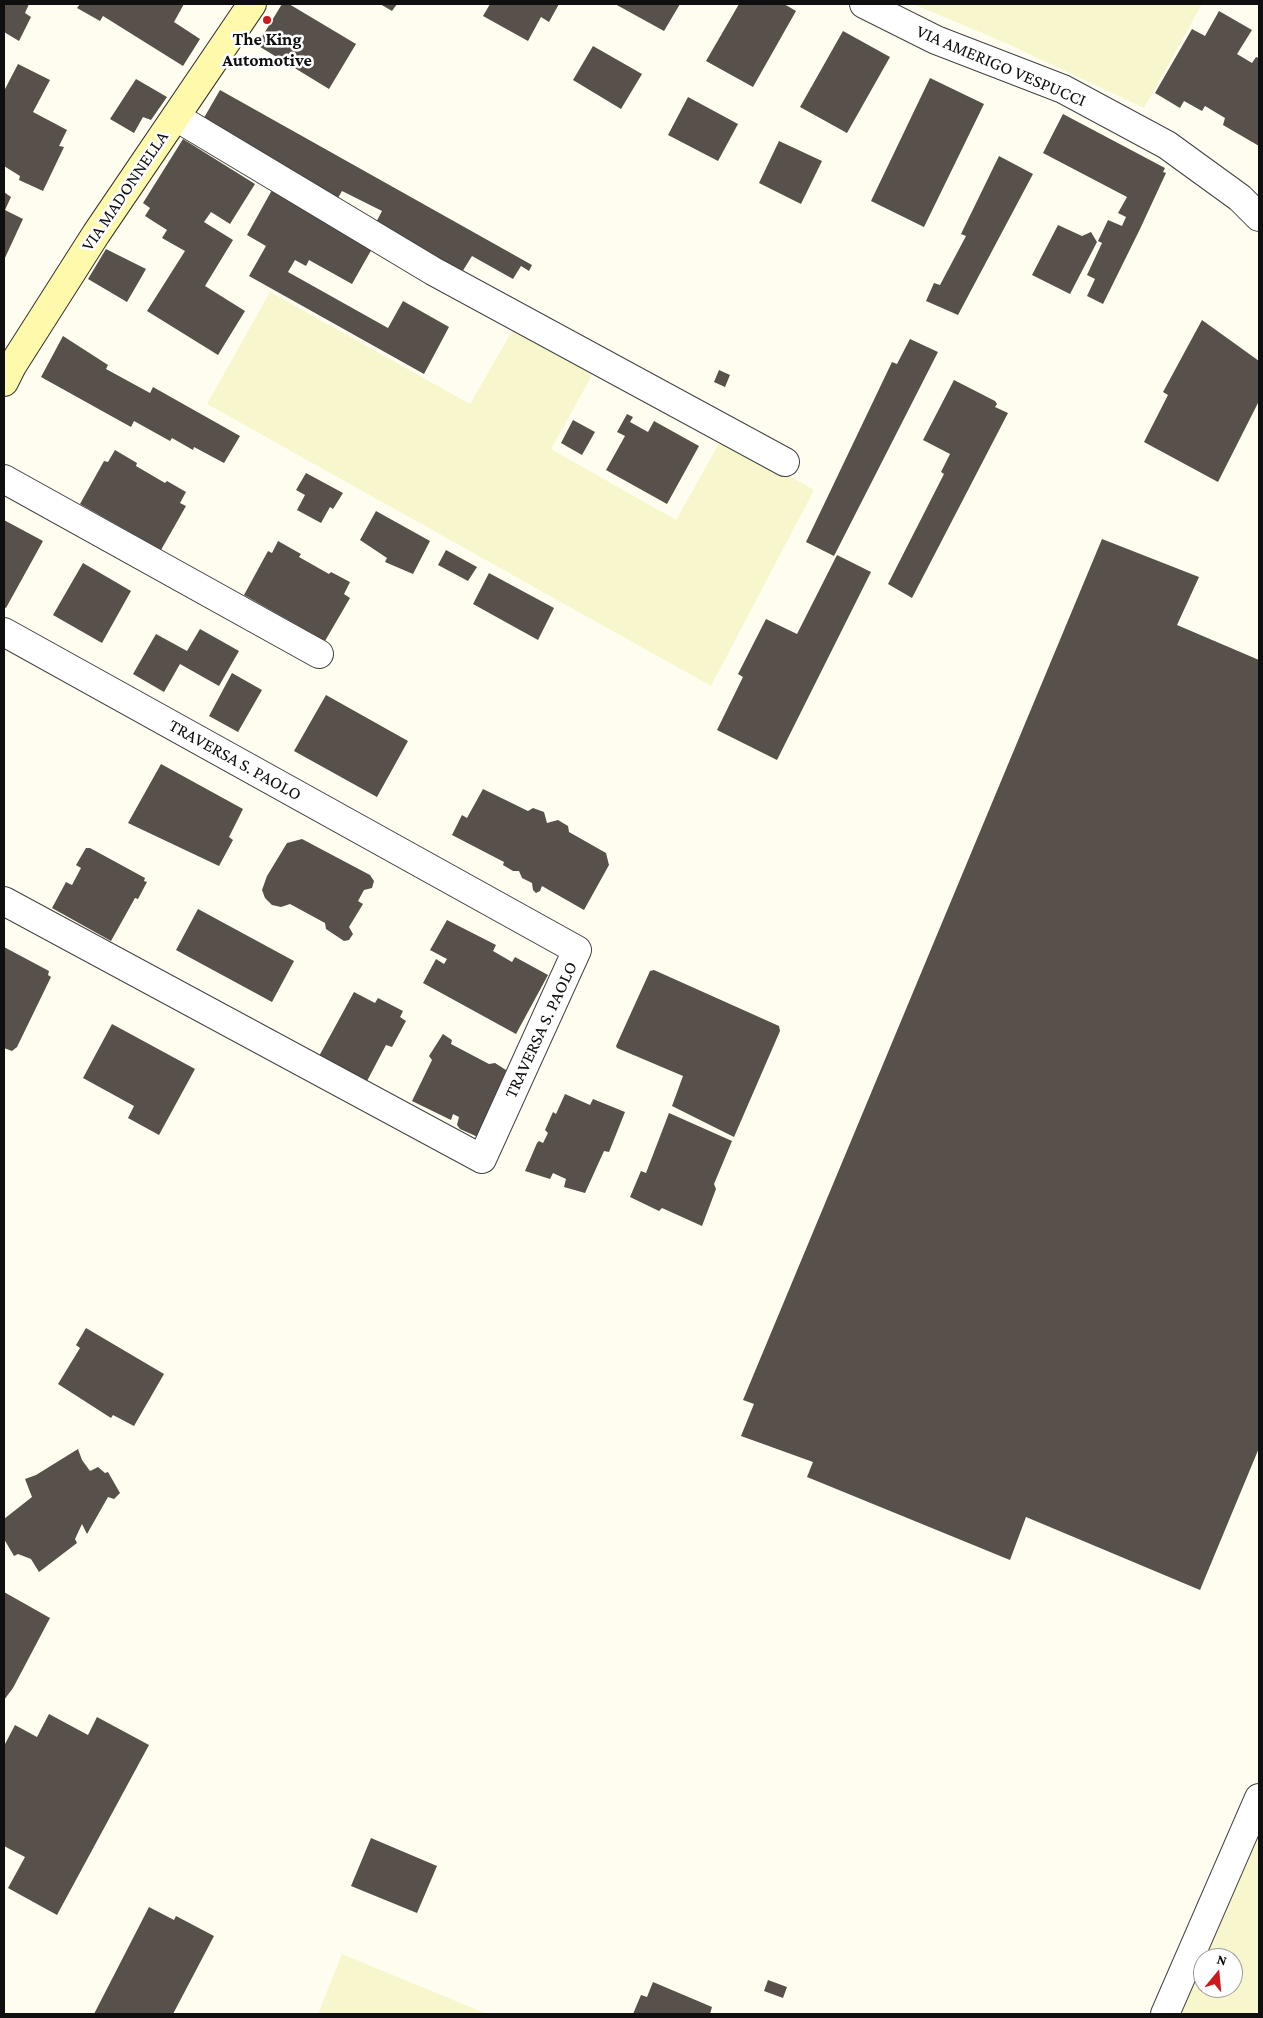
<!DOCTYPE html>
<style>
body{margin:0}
#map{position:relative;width:1263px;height:2018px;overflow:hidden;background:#fffdf0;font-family:"Crimson Pro",serif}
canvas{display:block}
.frame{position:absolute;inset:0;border:5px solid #0f0f0f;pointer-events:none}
.north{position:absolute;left:1193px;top:1948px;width:50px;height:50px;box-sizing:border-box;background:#fff;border:1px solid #9f9f9f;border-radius:50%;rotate:17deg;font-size:14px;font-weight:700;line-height:20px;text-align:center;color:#0f0f0f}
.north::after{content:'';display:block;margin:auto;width:18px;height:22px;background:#cc191c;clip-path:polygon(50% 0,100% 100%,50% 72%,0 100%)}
</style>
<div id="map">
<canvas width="1263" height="2018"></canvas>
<div class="frame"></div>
<div class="north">N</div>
</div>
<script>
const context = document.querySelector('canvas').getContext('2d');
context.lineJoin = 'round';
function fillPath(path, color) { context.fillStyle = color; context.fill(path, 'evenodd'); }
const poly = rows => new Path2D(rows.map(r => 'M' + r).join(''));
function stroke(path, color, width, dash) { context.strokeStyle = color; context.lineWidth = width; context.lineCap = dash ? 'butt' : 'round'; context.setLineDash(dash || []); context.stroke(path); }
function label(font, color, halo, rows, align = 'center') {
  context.font = font + ' "Crimson Pro",serif'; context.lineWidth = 5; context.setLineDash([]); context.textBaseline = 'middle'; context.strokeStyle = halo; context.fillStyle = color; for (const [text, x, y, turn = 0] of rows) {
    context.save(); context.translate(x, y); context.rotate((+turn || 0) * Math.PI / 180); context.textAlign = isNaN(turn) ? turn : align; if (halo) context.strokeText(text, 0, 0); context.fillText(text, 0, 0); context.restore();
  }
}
fillPath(poly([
 [913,4,1202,4,1144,108,1008,44],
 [270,292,470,404,516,324,596,368,551,449,676,520,722,438,814,490,711,686,207,404],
 [1259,1830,1259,2014,1181,2014,1203,1962,1203,1988,1233,1988,1233,1958,1205,1958],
 [342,1954,487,2014,318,2014]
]), '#f8f6cd');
fillPath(poly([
 [4,4,29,4,25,13,31,17,19,41,4,32],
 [80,4,184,4,174,22,200,39,183,66,103,16,100,21,77,8],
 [282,4,289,4,356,44,329,89,257,45],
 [380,4,397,4,392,11],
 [490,4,559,4,549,22,541,17,528,41,483,16],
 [615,4,680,4,664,31],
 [739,4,784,4,796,11,753,87,706,61],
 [1219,11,1252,30,1237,54,1252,63,1256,57,1259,58,1259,146,1223,125,1225,118,1205,106,1202,111,1184,101,1180,108,1155,93,1192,29,1205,36],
 [843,31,890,57,847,133,800,107],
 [593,46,642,74,621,109,573,80],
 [18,64,50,80,33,112,67,130,59,146,64,147,43,191,19,180,20,176,4,166,4,91],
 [930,78,984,104,924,227,871,201],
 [136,79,167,97,151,120,143,117,134,133,110,119],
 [220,90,532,265,529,271,521,266,513,279,472,256,459,277,372,230,382,211,342,191,338,198,201,123],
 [688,97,738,124,718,161,668,135],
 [1063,114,1165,168,1163,172,1166,173,1140,229,1103,304,1087,296,1095,279,1087,275,1102,243,1098,241,1108,220,1122,226,1126,217,1118,213,1127,197,1043,153],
 [183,139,255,184,230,224,211,212,204,222,233,240,205,286,245,311,218,355,147,311,185,251,162,238,167,230,145,216,150,208,143,203],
 [779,141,822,161,801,204,759,183],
 [999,156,1033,174,958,315,926,301,934,283,940,285,966,236,961,234],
 [272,190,373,247,352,284,309,260,306,266,295,260,288,272,388,328,403,301,449,327,424,374,249,276,266,246,247,235],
 [4,192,11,197,5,210,23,219,4,260],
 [1058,225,1082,236,1091,232,1097,242,1070,294,1032,275],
 [106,249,146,269,127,302,88,279],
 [1202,320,1259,361,1259,401,1218,482,1144,442,1168,395,1163,392],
 [63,336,108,365,106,369,150,393,153,387,240,436,224,463,194,447,193,450,172,438,170,441,134,421,131,427,41,377],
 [910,339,938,352,834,556,806,542,892,362,897,364],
 [719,370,730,375,725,387,714,382],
 [954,380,995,401,997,404,995,407,1008,413,912,598,888,584,944,474,941,472,950,454,923,440],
 [627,414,633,417,630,422,648,432,654,421,699,446,667,504,606,470,625,436,617,432],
 [573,420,595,432,582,455,561,443],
 [115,450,137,463,136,466,165,483,167,481,186,492,180,503,186,506,161,550,80,504,104,461,108,462],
 [306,473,343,493,333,509,330,507,321,523,297,510,305,495,296,490],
 [376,511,430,541,413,574,385,562,387,558,360,540],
 [4,520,43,541,6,608,4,607],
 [1102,539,1199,577,1177,625,1259,660,1259,1448,1200,1590,1026,1517,1010,1560,807,1477,813,1462,741,1436,754,1404,743,1400],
 [278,541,301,554,299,557,329,574,331,572,350,582,344,594,350,598,325,641,244,595,268,551,272,553],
 [446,550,477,567,468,581,438,565],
 [837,555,871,572,777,760,717,730,743,677,738,674,766,619,797,634],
 [83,563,131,591,102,643,53,615],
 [489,573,554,608,538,640,473,604],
 [200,629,239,651,219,686,180,664,164,692,133,674,156,634,187,651],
 [232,673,262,690,238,732,209,716],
 [326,695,408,741,377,797,294,751],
 [161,764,243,809,229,837,233,840,219,866,128,823],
 [483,789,528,811,533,808,544,812,547,823,558,820,568,826,569,832,606,853,609,865,584,910,542,886,540,891,536,893,533,890,532,883,522,878,519,871,513,871,503,865,504,862,452,835,462,815,467,818],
 [302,839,370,875,374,881,372,888,364,890,358,901,363,904,349,927,353,934,349,940,344,941,326,929,325,923,290,904,281,907,272,905,265,898,262,890,267,876,287,843],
 [86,848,90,848,145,878,144,881,147,882,138,899,135,898,111,941,52,908,66,882,72,885,81,868,76,865],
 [198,909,294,961,272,1002,176,950],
 [447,920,496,945,493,951,512,962,515,957,548,975,516,1034,423,983,436,959,444,964,447,959,430,950],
 [4,947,49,971,48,975,51,977,17,1047,12,1051,4,1048],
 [654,970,779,1026,780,1031,734,1137,672,1106,683,1076,617,1048,616,1046,650,971],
 [354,992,375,1003,378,998,403,1011,400,1017,406,1021,392,1047,386,1045,367,1081,318,1058],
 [112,1024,195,1069,159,1135,128,1118,134,1106,83,1078],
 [443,1034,452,1040,451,1044,489,1064,495,1063,509,1072,480,1138,460,1129,457,1125,459,1117,453,1114,451,1120,412,1101,432,1060,429,1056],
 [565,1094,590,1105,593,1099,625,1112,609,1152,604,1151,585,1193,564,1187,566,1179,553,1173,550,1179,525,1171,537,1143,539,1141,543,1143,548,1133,545,1130,553,1112,556,1114],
 [669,1113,732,1141,714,1184,716,1189,702,1226,662,1208,659,1211,630,1197,641,1171,646,1173],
 [86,1328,164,1374,134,1426,113,1415,111,1418,58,1384,80,1348,76,1345],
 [78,1449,82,1460,90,1471,98,1467,105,1473,108,1472,120,1493,114,1499,108,1497,87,1534,82,1524,75,1539,77,1543,39,1572,31,1559,18,1554,14,1556,4,1539,4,1519,32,1497,25,1479,36,1475],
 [4,1592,50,1618,13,1688,4,1700],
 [49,1714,88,1735,97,1717,149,1745,57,1915,8,1888,25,1857,4,1846,4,1746,15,1725,37,1737],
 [371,1838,437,1866,417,1913,351,1886],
 [149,1907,174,1920,176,1916,214,1936,173,2014,94,2014],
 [768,1980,787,1987,783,1998,764,1991],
 [653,1982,712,2007,710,2014,633,2014,641,1995,647,1997]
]), '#58504a');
const street = poly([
 [864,4,936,40,1063,89,1167,145,1240,198,1259,217],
 [176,117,433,271,785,462],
 [4,479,319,654],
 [4,632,577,950,482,1159,4,901],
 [1165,2014,1259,1798]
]);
const secondary = poly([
 [4,382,12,366,96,234,252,4]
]);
stroke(street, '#424242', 30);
stroke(secondary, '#313131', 30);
stroke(street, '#fff', 28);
stroke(secondary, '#fff9ab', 28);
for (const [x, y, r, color] of [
 [267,20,5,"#cc191c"]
]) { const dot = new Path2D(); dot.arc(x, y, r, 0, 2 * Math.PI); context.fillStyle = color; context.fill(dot); stroke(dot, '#fff', 2); }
label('bold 18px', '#0f0f0f', '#fff', [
 ["The King",267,39],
 ["Automotive",267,60]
]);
label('18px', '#0f0f0f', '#fff', [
 ["VIA AMERIGO VESPUCCI",1001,66,23],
 ["VIA MADONNELLA",125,191,-56],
 ["TRAVERSA S. PAOLO",235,760,29],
 ["TRAVERSA S. PAOLO",541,1030,-65]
]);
</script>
